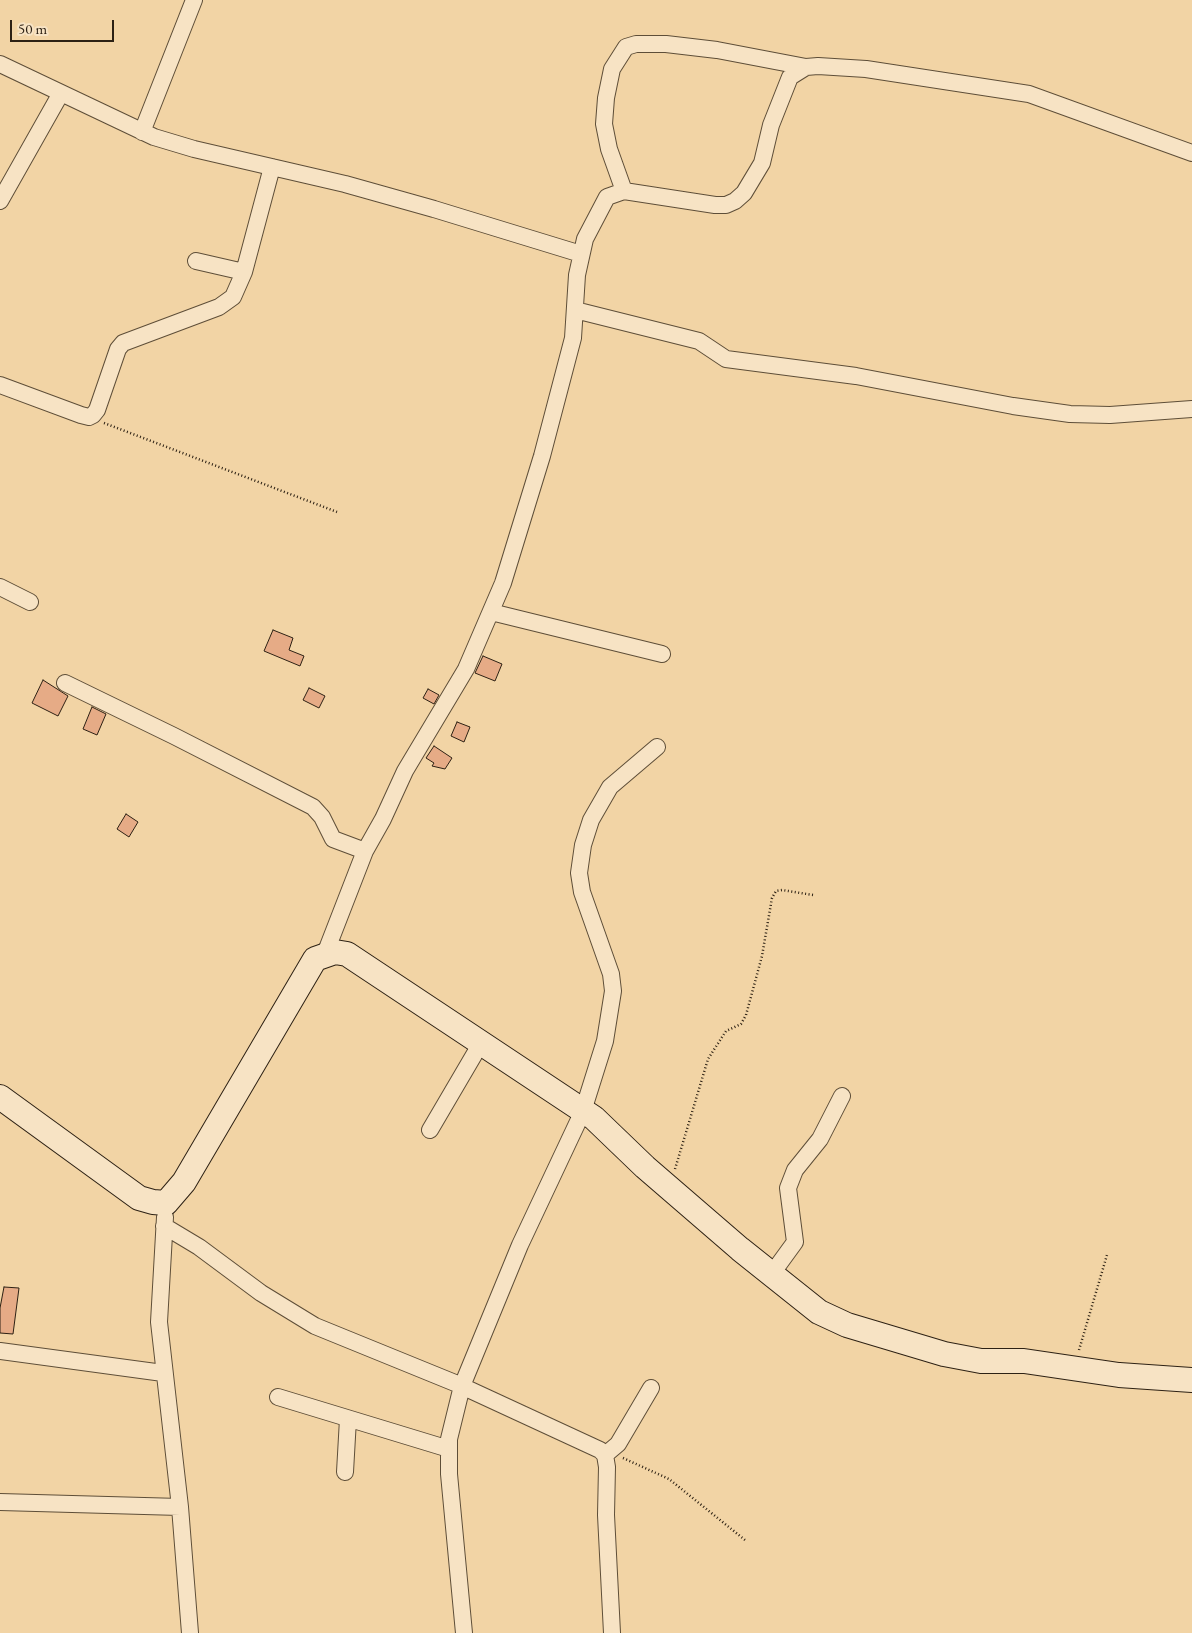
<!DOCTYPE html>
<style>
body{margin:0}
#map{position:relative;width:1192px;height:1633px;overflow:hidden;background:#f2d4a5;font-family:"EB Garamond",serif}
canvas{display:block}
.scale{position:absolute;left:10px;top:20px;width:104px;height:22px;box-sizing:border-box;border:2px solid #2d2114;border-top:0;padding-left:6px;font-size:15px;line-height:18px;white-space:nowrap;color:#2d2114;-webkit-text-stroke:4px #f7e3c4;paint-order:stroke}
</style>
<div id="map">
<canvas width="1192" height="1633"></canvas>
<div class="scale">50 m</div>
</div>
<script>
const context = document.querySelector('canvas').getContext('2d');
context.lineJoin = 'round';
function fillPath(path, color) { context.fillStyle = color; context.fill(path, 'evenodd'); }
const poly = rows => new Path2D(rows.map(r => 'M' + r).join(''));
function stroke(path, color, width, dash) { context.strokeStyle = color; context.lineWidth = width; context.lineCap = dash ? 'butt' : 'round'; context.setLineDash(dash || []); context.stroke(path); }
const building = poly([
 [273,630,293,638,289,650,304,656,300,666,264,651,273,630],
 [483,656,502,664,495,681,475,673,483,656],
 [43,680,68,696,58,716,32,703,43,680],
 [309,688,325,696,319,708,303,700,309,688],
 [428,689,439,695,434,704,423,698,428,689],
 [92,707,106,714,97,735,83,729,92,707],
 [457,722,470,727,464,742,451,736,457,722],
 [434,746,452,758,445,769,432,766,434,763,426,758,434,746],
 [126,814,138,822,129,837,117,829,126,814],
 [4,1287,19,1288,13,1334,0,1333,0,1308,4,1287]
]);
fillPath(building, '#e6ab86');
stroke(building, '#2d2114', 1);
const street = poly([
 [0,64,154,137,194,149,345,184,434,209,581,254],
 [142,132,194,0],
 [624,191,609,149,604,124,606,98,612,69,626,47,636,44,666,44,717,50,806,67],
 [0,201,61,93],
 [196,261,244,272],
 [575,310,699,341,726,359,856,376,1013,406,1070,414,1110,415,1192,409],
 [0,385,81,415,89,417,93,415,97,410,118,349,123,343,219,307,233,297,244,272,272,167],
 [0,587,30,602],
 [491,612,662,654],
 [65,683,174,736,313,807,322,817,333,839,365,851],
 [325,954,365,851,383,819,405,771,466,669,503,583,542,456,573,338,577,275,585,239,607,197,624,191,715,205,726,205,735,201,744,193,762,163,771,125,790,77,806,67,818,66,866,69,1029,94,1192,153],
 [430,1130,481,1043],
 [165,1217,159,1322,180,1507,190,1633],
 [164,1226,199,1247,261,1293,315,1326,455,1383,600,1450,605,1455,607,1467,606,1515,612,1633],
 [771,1275,795,1242,788,1188,795,1170,820,1139,842,1096],
 [0,1351,163,1373],
 [278,1397,449,1449],
 [605,1455,618,1444,651,1388],
 [345,1472,348,1419],
 [0,1502,180,1507],
 [464,1633,449,1474,449,1439,462,1386,520,1245,583,1111,605,1041,613,991,611,974,582,892,579,873,583,845,591,820,610,787,657,747]
]);
const secondary = poly([
 [0,1097,139,1198,153,1202,166,1203,184,1182,315,959,335,952,347,954,594,1118,645,1167,740,1249,819,1312,847,1325,944,1354,981,1361,1024,1361,1119,1375,1192,1380]
]);
stroke(street, '#5e4e38', 18);
stroke(secondary, '#2d2114', 26);
stroke(poly([
 [104,423,337,512],
 [675,1169,708,1059,726,1031,741,1024,746,1015,762,956,772,898,776,891,782,890,813,895],
 [1079,1350,1107,1255],
 [623,1458,669,1479,745,1540]
]), '#2d2114', 2.5, [1, 2.5]);
stroke(street, '#f7e3c4', 16);
stroke(secondary, '#f7e3c4', 24);
</script>
